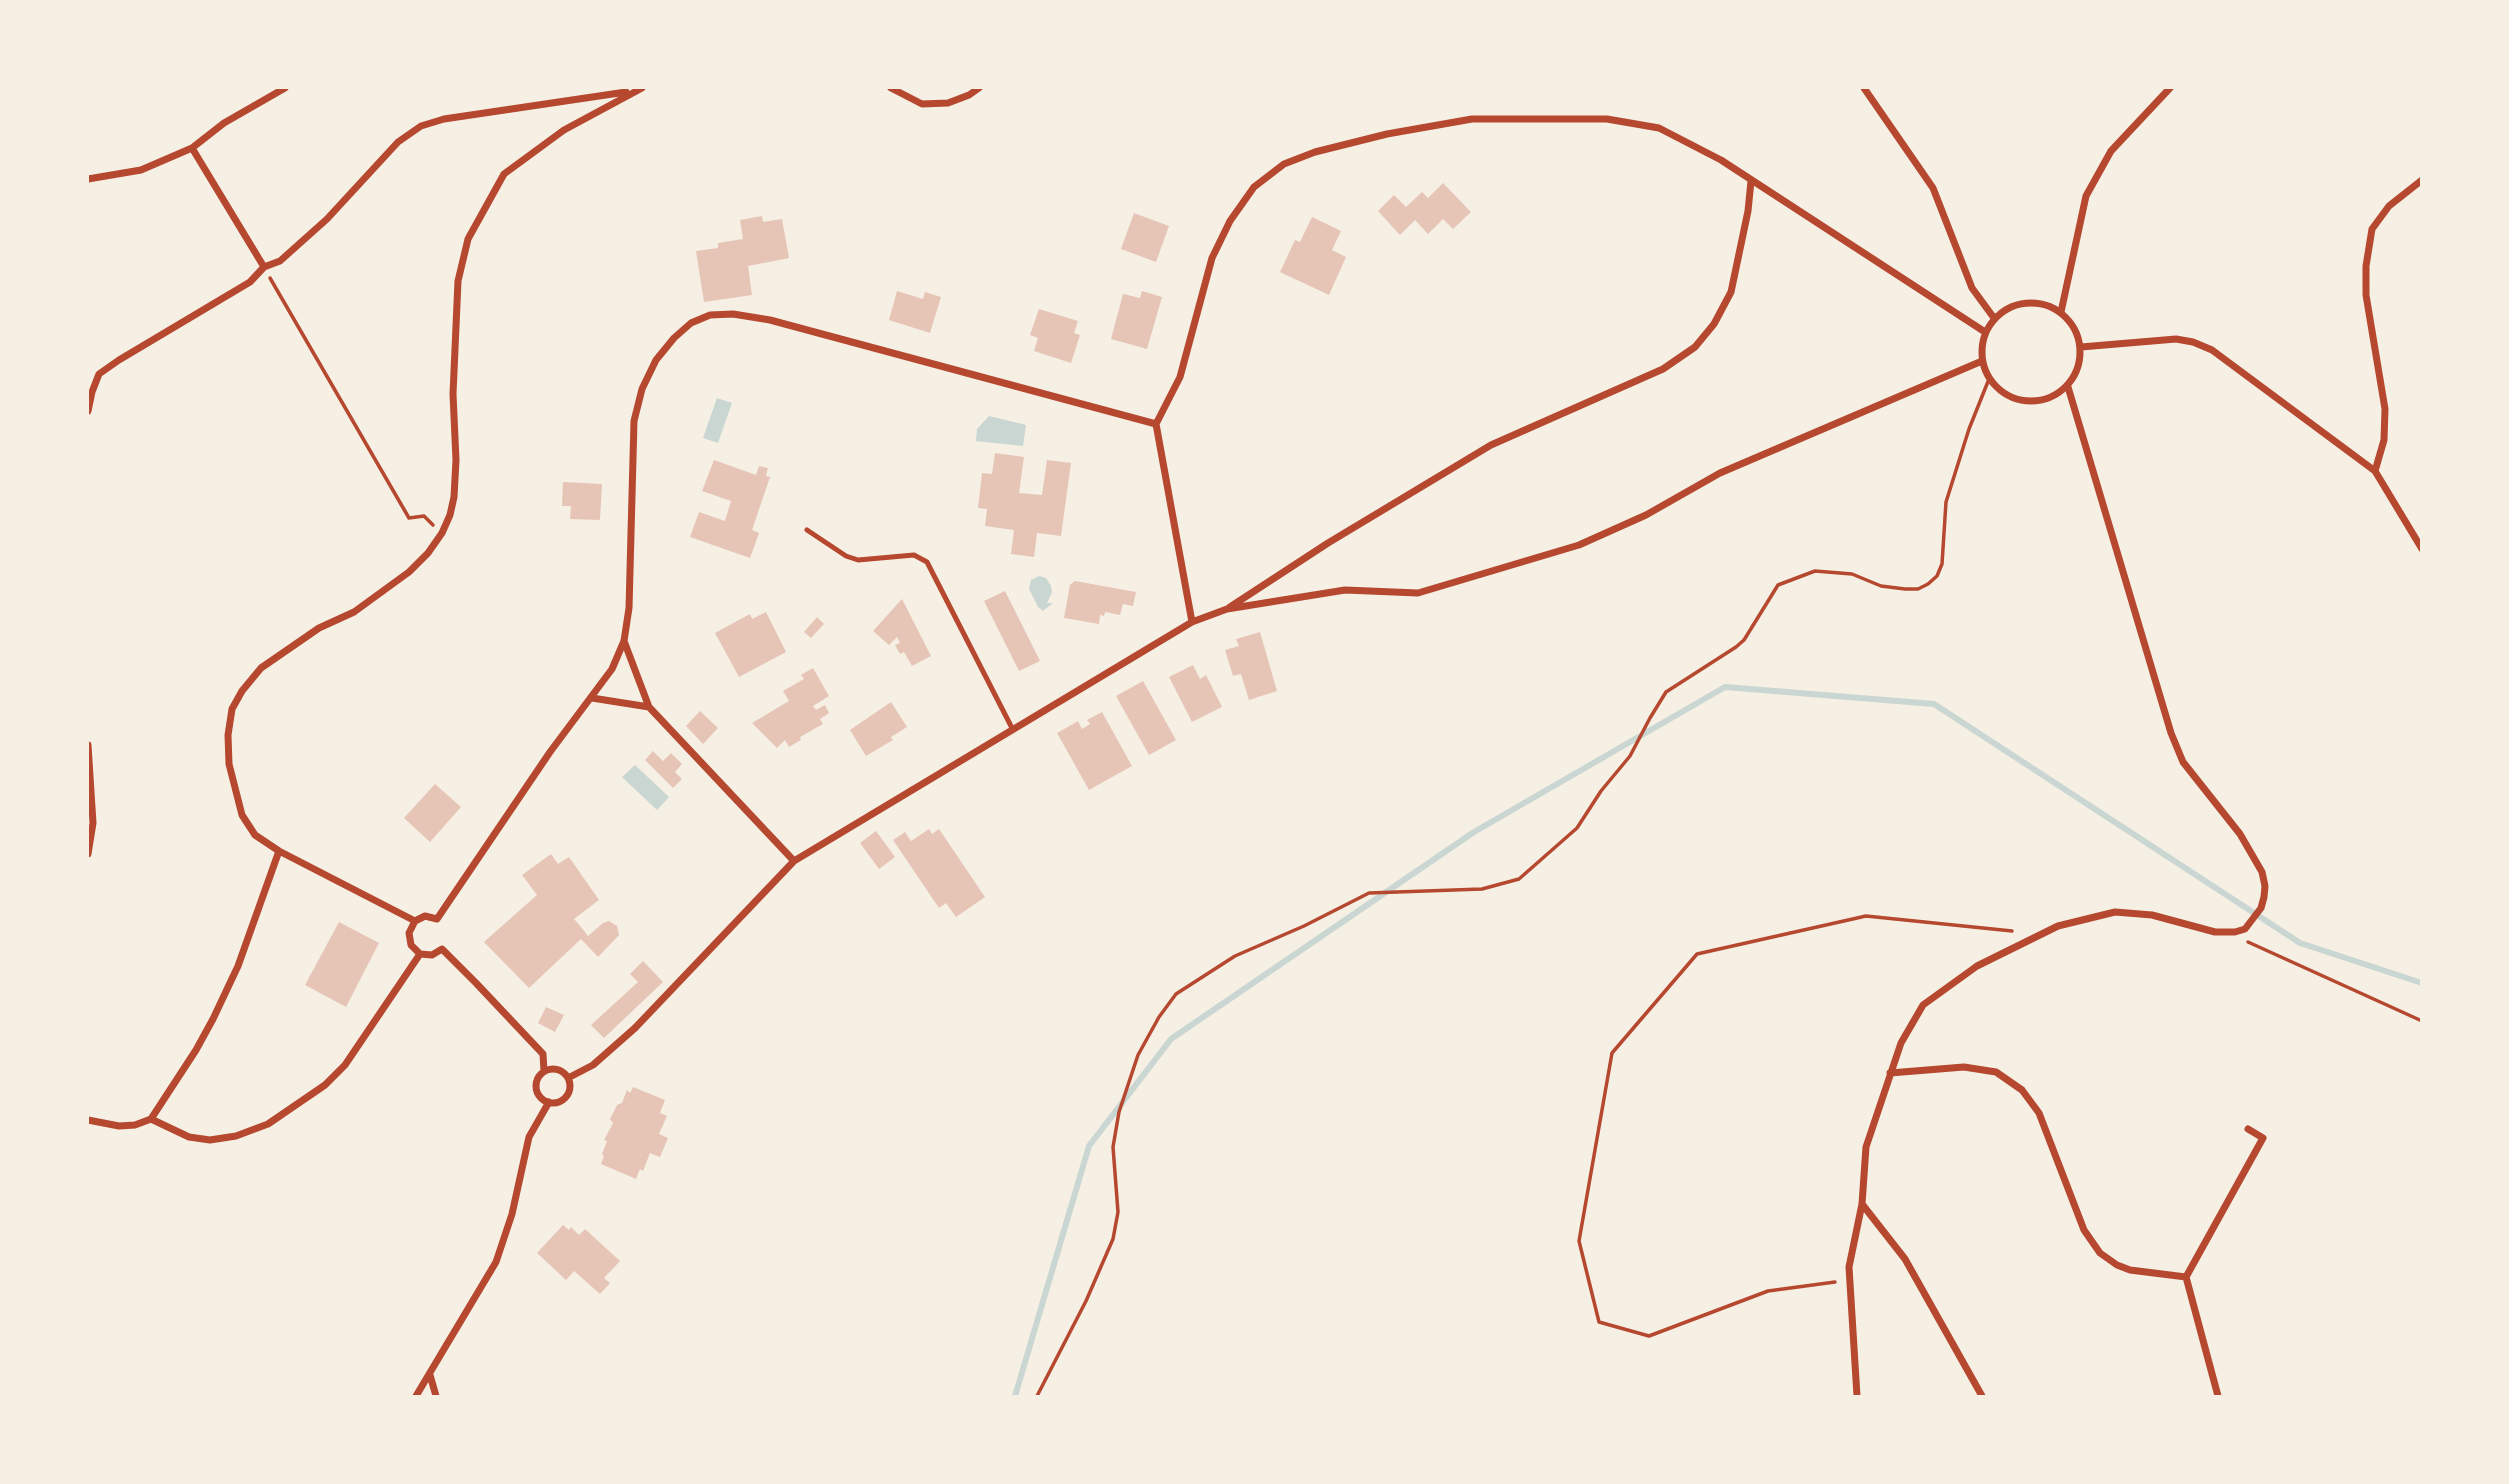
<!DOCTYPE html>
<style>
body{margin:0}
#map{position:relative;width:2509px;height:1484px;overflow:hidden;background:#f6efe4;font-family:"Asap Condensed",sans-serif}
canvas{display:block}
.frame{position:absolute;inset:0;border:89px solid #f6efe4;pointer-events:none}
</style>
<div id="map">
<canvas width="2509" height="1484"></canvas>
<div class="frame"></div>
</div>
<script>
const context = document.querySelector('canvas').getContext('2d');
context.lineJoin = 'round';
function fillPath(path, color) { context.fillStyle = color; context.fill(path, 'evenodd'); }
const poly = rows => new Path2D(rows.map(r => 'M' + r).join(''));
function stroke(path, color, width, dash) { context.strokeStyle = color; context.lineWidth = width; context.lineCap = dash ? 'butt' : 'round'; context.setLineDash(dash || []); context.stroke(path); }
fillPath(poly([
 [717,398,732,403,718,443,703,438],
 [989,416,1026,425,1023,446,976,441,977,429],
 [1039,576,1046,578,1051,586,1052,592,1047,603,1053,603,1043,611,1038,607,1029,589,1031,580],
 [635,765,669,797,657,810,622,777]
]), '#c9d6d2');
stroke(poly([
 [1015,1396,1089,1146,1171,1039,1474,832,1725,687,1934,704,2300,943,2422,983]
]), '#c9d6d2', 6);
fillPath(poly([
 [1443,183,1471,212,1453,229,1443,219,1428,234,1415,220,1400,235,1378,211,1394,195,1406,207,1422,192,1428,198],
 [1134,213,1169,226,1156,262,1121,249],
 [762,216,763,222,782,219,789,258,748,266,752,295,704,302,696,251,718,248,718,243,743,239,740,220],
 [1312,217,1341,231,1332,250,1346,257,1329,295,1280,272,1295,240,1300,242],
 [897,291,923,299,925,292,941,297,930,333,889,320],
 [1142,291,1162,297,1147,349,1111,339,1123,294,1140,298],
 [1039,309,1078,321,1074,333,1080,335,1071,363,1034,351,1038,338,1030,335],
 [995,453,1024,457,1019,493,1042,495,1047,460,1071,463,1061,536,1037,533,1034,557,1011,554,1014,530,985,526,987,509,978,508,982,473,992,474],
 [714,460,756,475,759,466,768,468,766,476,770,477,752,530,759,533,750,558,690,537,699,512,725,521,731,501,702,491],
 [563,482,602,484,600,520,570,519,571,506,562,506],
 [1075,581,1136,592,1133,606,1123,604,1120,615,1105,612,1104,616,1100,615,1099,624,1064,618,1070,585],
 [1005,591,1040,661,1019,671,984,601],
 [902,599,931,656,912,666,904,652,900,654,895,645,900,643,897,637,889,645,873,631],
 [766,612,786,652,739,677,715,633,750,614,752,619],
 [817,617,824,624,811,638,804,632],
 [1260,632,1277,691,1249,700,1241,674,1233,676,1225,650,1239,646,1236,639],
 [1193,665,1200,679,1206,675,1222,707,1192,722,1169,677],
 [813,668,829,696,813,706,816,710,825,705,829,713,820,719,823,724,800,737,801,740,789,747,785,740,777,748,752,723,789,701,783,691,804,679,801,675],
 [1143,681,1176,740,1149,755,1116,696],
 [891,702,907,727,891,737,893,740,866,756,850,730],
 [700,711,718,728,703,744,686,726],
 [1102,712,1132,766,1089,790,1057,733,1078,721,1082,729,1090,724,1087,720],
 [653,751,663,761,671,753,682,764,675,772,682,779,673,788,645,760],
 [435,784,461,807,430,842,404,818],
 [929,829,932,834,939,829,985,897,956,917,946,903,939,908,893,840,905,832,911,841],
 [876,831,895,857,879,869,860,843],
 [551,854,558,864,569,857,599,900,574,919,581,927,588,936,603,923,609,921,617,926,619,935,598,957,581,939,529,988,484,942,537,895,522,875],
 [339,922,379,943,346,1007,305,985],
 [643,961,663,982,604,1038,591,1025,638,982,630,974],
 [546,1007,564,1015,555,1032,538,1023],
 [633,1087,665,1100,660,1113,667,1116,659,1134,668,1138,660,1157,650,1153,643,1171,640,1169,636,1179,601,1164,604,1156,602,1154,607,1141,604,1140,613,1123,610,1119,617,1105,622,1103,627,1090,630,1093],
 [563,1225,569,1230,571,1227,579,1235,585,1229,620,1261,604,1278,610,1283,600,1294,574,1271,566,1280,537,1253]
]), '#e6c5b7');
stroke(poly([
 [270,278,409,518,424,516,433,525],
 [2248,942,2422,1021],
 [1835,1282,1768,1291,1649,1336,1599,1322,1579,1241,1612,1053,1697,954,1866,916,2012,931],
 [1037,1396,1086,1301,1113,1239,1118,1212,1113,1147,1119,1112,1138,1055,1159,1017,1176,994,1235,956,1304,926,1369,893,1482,889,1519,879,1577,828,1601,791,1630,756,1650,718,1666,692,1736,647,1744,640,1778,585,1815,571,1852,574,1881,586,1905,589,1918,589,1928,584,1937,576,1942,564,1946,502,1969,429,1989,379]
]), '#b5482f', 3.5);
stroke(poly([
 [807,530,846,556,858,560,914,555,927,562,1013,730]
]), '#b5482f', 5);
stroke(poly([
 [891,88,922,104,948,103,969,95,979,88],
 [1864,88,1933,188,1972,288,1994,318],
 [192,148,264,267],
 [88,179,141,170,192,148,224,123,285,88],
 '1982 352a49 49 0 1 1 98 0a49 49 0 1 1-98 0Z',
 [2061,312,2086,196,2111,151,2170,88],
 [2081,347,2176,339,2193,342,2212,350,2375,471,2422,549],
 [88,411,92,392,99,374,119,360,250,282,264,267,280,261,327,219,398,142,421,126,444,119,626,92],
 [1156,424,1180,377,1212,258,1230,221,1254,187,1284,164,1315,152,1387,134,1472,119,1607,119,1659,128,1721,160,1985,332],
 [1156,424,1192,622],
 [2375,471,2384,440,2385,409,2366,295,2366,266,2372,229,2389,206,2422,180],
 [1230,607,1328,543,1491,445,1663,369,1695,347,1714,324,1731,292,1748,211,1751,181],
 [624,641,649,707],
 [592,698,649,707,794,861],
 [88,745,93,823,88,854],
 [415,921,279,851,255,835,242,815,229,764,228,735,232,709,242,691,261,668,319,628,354,612,409,572,428,553,442,533,450,515,454,497,456,460,453,394,458,281,468,239,504,174,564,130,642,88],
 '536 1086a17 17 0 1 1 34 0a17 17 0 1 1-34 0Z',
 [544,1071,543,1054,476,983,442,949,432,955,420,954,411,945,409,933,415,921,425,916,437,919,550,752,612,669,624,641,629,608,634,421,642,389,656,360,674,338,691,323,710,315,733,314,770,320,1156,424],
 [1890,1073,1964,1067,1996,1072,2022,1090,2039,1113,2084,1230,2100,1253,2117,1265,2130,1270,2186,1277],
 [568,1078,593,1065,635,1028,794,861,1192,622,1227,609,1345,590,1418,593,1579,545,1646,515,1720,473,1982,361],
 [151,1119,196,1050,213,1019,238,966,279,851],
 [88,1120,119,1126,135,1125,151,1119,189,1137,210,1140,236,1136,268,1124,325,1085,345,1065,420,954],
 [1862,1204,1905,1259,1982,1396],
 [2186,1277,2263,1138,2248,1129],
 [2186,1277,2218,1396],
 [430,1375,436,1396],
 [416,1396,496,1262,512,1214,529,1137,549,1102],
 [1857,1396,1849,1267,1862,1204,1866,1147,1901,1043,1923,1005,1977,966,2058,926,2115,912,2152,915,2215,932,2235,932,2245,929,2261,908,2264,897,2265,886,2262,872,2240,834,2183,762,2171,733,2068,387]
]), '#b5482f', 7);
</script>
